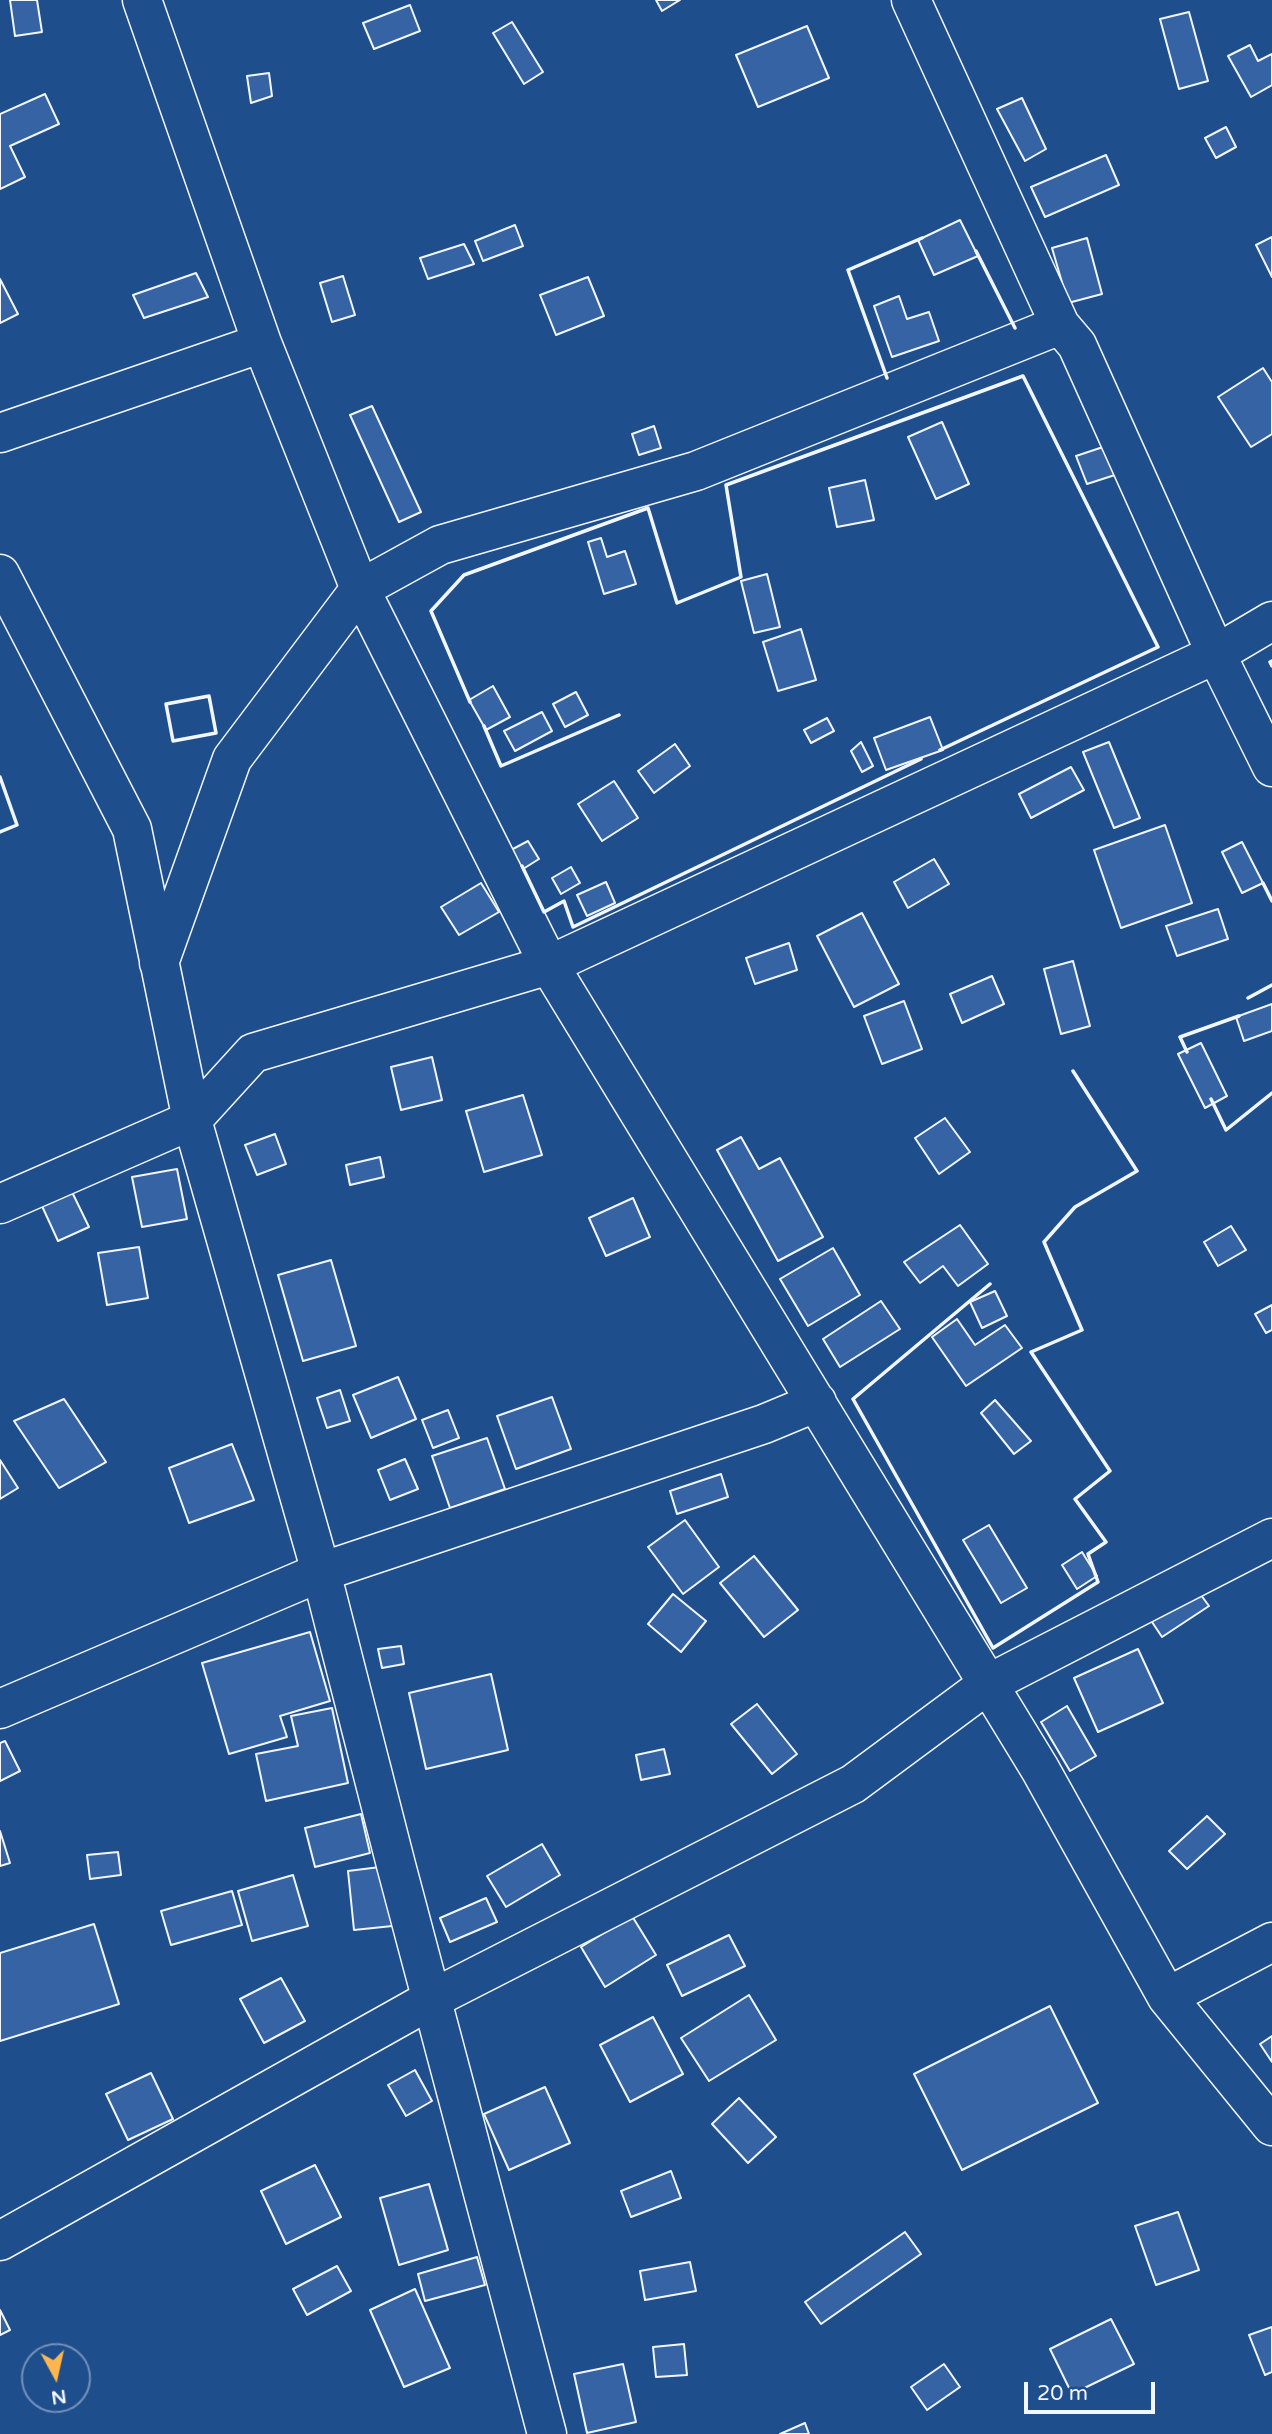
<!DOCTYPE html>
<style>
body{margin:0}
#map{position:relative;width:1272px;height:2434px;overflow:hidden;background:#1f4e8c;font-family:"Varela Round",sans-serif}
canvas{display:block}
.north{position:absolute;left:21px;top:2343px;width:70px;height:70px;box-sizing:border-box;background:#1f4e8c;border:2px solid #7391ba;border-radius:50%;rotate:172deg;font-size:19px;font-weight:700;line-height:28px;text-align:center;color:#f2f6ff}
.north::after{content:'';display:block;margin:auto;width:24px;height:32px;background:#ffb74d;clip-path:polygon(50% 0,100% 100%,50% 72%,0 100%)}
.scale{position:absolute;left:1024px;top:2382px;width:131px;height:32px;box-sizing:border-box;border:4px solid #f2f6ff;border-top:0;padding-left:9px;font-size:21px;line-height:24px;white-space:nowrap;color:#f2f6ff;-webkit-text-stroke:5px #1f4e8c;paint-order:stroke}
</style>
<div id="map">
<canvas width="1272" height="2434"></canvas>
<div class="north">N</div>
<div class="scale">20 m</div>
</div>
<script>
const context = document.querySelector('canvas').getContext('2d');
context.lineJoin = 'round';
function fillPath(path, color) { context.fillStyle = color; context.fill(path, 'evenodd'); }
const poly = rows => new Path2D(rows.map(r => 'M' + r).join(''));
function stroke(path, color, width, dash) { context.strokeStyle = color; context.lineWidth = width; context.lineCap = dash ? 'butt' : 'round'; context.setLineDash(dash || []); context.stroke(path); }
const building = poly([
 [10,0,37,0,42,32,15,36,10,0],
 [656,0,680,0,662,11,656,0],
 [410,5,420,31,374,49,363,23,410,5],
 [1189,12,1208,81,1179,89,1160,19,1189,12],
 [512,22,543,72,524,84,493,33,512,22],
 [807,26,829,78,758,107,736,55,807,26],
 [1250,45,1258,61,1272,54,1272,85,1251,97,1228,56,1250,45],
 [269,73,272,96,251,103,247,76,269,73],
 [45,94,59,124,10,146,25,177,0,189,0,114,45,94],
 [1022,98,1046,149,1025,161,997,109,1022,98],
 [1226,127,1236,147,1216,158,1205,138,1226,127],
 [1106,155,1119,185,1045,217,1031,187,1106,155],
 [960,220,978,256,934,275,918,240,960,220],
 [515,225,523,246,483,261,475,241,515,225],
 [1272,237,1272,277,1256,245,1272,237],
 [1087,238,1102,294,1068,303,1052,248,1087,238],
 [464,244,474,264,428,279,420,258,464,244],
 [196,273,208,297,144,318,133,295,196,273],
 [343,276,355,315,332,322,320,283,343,276],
 [588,277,604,316,556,335,540,295,588,277],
 [0,279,18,314,0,323,0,279],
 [899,296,907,319,929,312,939,341,892,357,874,306,899,296],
 [1263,368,1272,382,1272,434,1251,447,1218,397,1263,368],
 [372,406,421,512,399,522,350,415,372,406],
 [942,422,969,484,936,499,908,437,942,422],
 [654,426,661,448,639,455,632,434,654,426],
 [1109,445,1118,474,1087,484,1076,456,1109,445],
 [865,480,874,520,837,527,829,488,865,480],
 [601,538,607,557,625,551,636,584,604,594,588,542,601,538],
 [767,574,780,627,754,633,741,581,767,574],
 [801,629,816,680,778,691,763,642,801,629],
 [493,686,510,717,486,730,469,700,493,686],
 [576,692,588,715,565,727,553,704,576,692],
 [542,712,552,731,515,751,504,731,542,712],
 [930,717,943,750,886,770,874,738,930,717],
 [827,718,834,731,811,743,804,730,827,718],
 [861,742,873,766,862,772,851,751,861,742],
 [1109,742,1140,818,1114,828,1083,752,1109,742],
 [675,744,690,766,654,793,638,771,675,744],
 [1071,767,1084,790,1031,818,1019,794,1071,767],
 [614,781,638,818,602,841,578,804,614,781],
 [1165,825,1192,903,1121,928,1094,850,1165,825],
 [528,841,539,859,523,869,511,850,528,841],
 [1242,842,1263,883,1242,893,1222,852,1242,842],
 [934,859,949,884,908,908,894,882,934,859],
 [571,867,580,883,561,894,552,878,571,867],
 [606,882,615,903,587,916,577,895,606,882],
 [481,883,499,912,459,935,441,907,481,883],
 [1218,909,1228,939,1177,956,1166,926,1218,909],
 [862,913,899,984,854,1007,817,936,862,913],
 [789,943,797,970,755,984,746,958,789,943],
 [1073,961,1090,1026,1061,1034,1044,969,1073,961],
 [992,976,1004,1004,962,1023,950,994,992,976],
 [904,1001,922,1049,882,1064,864,1016,904,1001],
 [1272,1004,1272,1031,1244,1041,1236,1017,1272,1004],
 [1201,1043,1227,1096,1205,1108,1178,1054,1201,1043],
 [432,1057,442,1100,401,1110,391,1067,432,1057],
 [523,1095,542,1155,484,1172,466,1111,523,1095],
 [945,1118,970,1152,939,1174,915,1138,945,1118],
 [275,1134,286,1164,257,1175,245,1145,275,1134],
 [741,1137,759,1169,780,1158,823,1237,778,1261,717,1150,741,1137],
 [380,1157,384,1177,350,1185,346,1165,380,1157],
 [177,1169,187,1219,142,1227,132,1177,177,1169],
 [72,1192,89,1227,58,1241,42,1206,72,1192],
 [633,1198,650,1237,606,1256,589,1218,633,1198],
 [960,1225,988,1264,958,1286,943,1266,920,1283,904,1262,960,1225],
 [1231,1226,1246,1250,1218,1266,1204,1242,1231,1226],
 [139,1247,148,1298,107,1305,98,1253,139,1247],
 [833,1248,860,1295,808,1326,780,1279,833,1248],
 [331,1260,356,1346,303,1361,278,1275,331,1260],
 [995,1291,1007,1316,982,1328,970,1302,995,1291],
 [881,1301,900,1329,840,1367,823,1339,881,1301],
 [1272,1305,1272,1330,1266,1333,1255,1314,1272,1305],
 [957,1319,975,1345,1005,1325,1022,1348,966,1386,932,1337,957,1319],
 [398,1377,416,1419,371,1438,353,1395,398,1377],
 [340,1390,350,1421,327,1428,317,1398,340,1390],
 [552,1397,571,1449,516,1469,497,1416,552,1397],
 [64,1399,106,1462,59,1488,14,1421,64,1399],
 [995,1400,1031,1441,1014,1454,981,1413,995,1400],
 [448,1410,459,1438,433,1448,422,1420,448,1410],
 [487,1438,505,1489,450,1508,432,1456,487,1438],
 [232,1444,254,1500,189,1523,169,1468,232,1444],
 [405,1459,418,1489,390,1500,378,1470,405,1459],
 [0,1460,18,1488,0,1499,0,1460],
 [721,1474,728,1497,677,1514,670,1491,721,1474],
 [685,1520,719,1567,683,1594,648,1547,685,1520],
 [989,1525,1027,1588,1001,1603,963,1540,989,1525],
 [1082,1552,1097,1576,1077,1589,1062,1565,1082,1552],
 [754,1556,798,1610,764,1637,720,1583,754,1556],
 [1190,1580,1209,1606,1162,1637,1144,1610,1190,1580],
 [673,1594,706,1621,681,1652,648,1624,673,1594],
 [310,1632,330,1701,280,1716,287,1737,229,1754,202,1663,310,1632],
 [401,1646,404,1664,382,1668,378,1649,401,1646],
 [1138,1649,1163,1703,1098,1732,1074,1678,1138,1649],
 [491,1674,508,1750,426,1769,409,1693,491,1674],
 [757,1704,797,1754,772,1774,731,1724,757,1704],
 [1067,1706,1096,1756,1070,1771,1041,1722,1067,1706],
 [332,1708,348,1783,266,1801,256,1754,298,1746,291,1716,332,1708],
 [5,1741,20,1771,0,1781,0,1743,5,1741],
 [664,1749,670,1774,641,1780,636,1755,664,1749],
 [361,1814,370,1853,315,1867,305,1828,361,1814],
 [1207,1816,1225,1834,1187,1869,1169,1851,1207,1816],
 [0,1831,10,1863,0,1866,0,1831],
 [542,1844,560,1875,506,1907,487,1876,542,1844],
 [118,1852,121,1875,90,1879,87,1855,118,1852],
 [396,1865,402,1925,354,1930,348,1871,396,1865],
 [293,1875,308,1926,252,1941,238,1891,293,1875],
 [232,1891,242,1925,171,1945,161,1911,232,1891],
 [486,1898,497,1922,450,1942,440,1918,486,1898],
 [632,1916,656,1955,605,1987,581,1947,632,1916],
 [94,1924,119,2004,0,2041,0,1953,94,1924],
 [729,1935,745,1966,682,1996,667,1965,729,1935],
 [281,1978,305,2021,264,2043,240,1999,281,1978],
 [749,1995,776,2040,709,2081,681,2038,749,1995],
 [1050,2006,1098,2103,962,2170,914,2074,1050,2006],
 [653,2017,683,2074,630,2102,600,2045,653,2017],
 [1272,2036,1272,2062,1260,2044,1272,2036],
 [415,2070,432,2101,406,2116,388,2085,415,2070],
 [151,2073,173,2119,128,2140,106,2094,151,2073],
 [545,2087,570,2143,509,2170,484,2114,545,2087],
 [739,2098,776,2137,748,2163,712,2124,739,2098],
 [315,2165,341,2217,286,2244,261,2191,315,2165],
 [671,2171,681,2198,631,2217,621,2191,671,2171],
 [429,2184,448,2250,399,2265,380,2198,429,2184],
 [1178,2212,1199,2270,1156,2285,1135,2226,1178,2212],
 [905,2232,921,2254,821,2324,805,2302,905,2232],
 [477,2257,485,2285,425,2301,418,2274,477,2257],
 [690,2262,696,2291,645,2300,640,2271,690,2262],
 [337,2266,351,2291,307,2315,293,2289,337,2266],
 [415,2289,450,2368,404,2387,370,2310,415,2289],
 [0,2310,10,2330,0,2335,0,2310],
 [1111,2319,1134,2364,1072,2394,1050,2349,1111,2319],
 [1272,2327,1272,2372,1265,2375,1249,2335,1272,2327],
 [684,2344,687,2375,656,2377,653,2347,684,2344],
 [623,2364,636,2422,587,2433,574,2374,623,2364],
 [944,2364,960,2387,927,2410,911,2387,944,2364],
 [805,2423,809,2434,780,2434,805,2423]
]);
fillPath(building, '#3563a3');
stroke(building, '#f2f6ff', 2);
const street = poly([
 [142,0,262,343,360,589,549,965,1040,1769,1167,1997,1272,2126],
 [911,0,1060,325,1077,345,1216,654,1272,767],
 [0,433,262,343],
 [0,574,132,829,192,1120,321,1572,396,1865,547,2434],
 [159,963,232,759,360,589,440,545,696,471,1060,325],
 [0,1204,192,1120,253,1053,549,965,1216,654,1272,621],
 [0,1709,321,1572,764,1424,817,1402],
 [1167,1997,1272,1942],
 [0,2241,432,1999,853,1784,988,1684,1272,1538]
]);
stroke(street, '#f2f6ff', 41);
stroke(street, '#1f4e8c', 38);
stroke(poly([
 [976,251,1015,328],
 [887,378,848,270,922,238],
 [1272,661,1270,662,1272,666],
 [209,696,216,733,173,741,166,704,209,696],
 [470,702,431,611,464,575,648,508,677,603,741,577,726,485,1023,376,1158,647,940,750],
 [484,726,501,766,619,715],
 [0,777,17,825,0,832],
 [522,866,544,912,564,901,573,927,921,759],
 [1263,883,1272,901],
 [1248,998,1272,985],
 [1187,1052,1180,1037,1239,1016],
 [1211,1099,1226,1130,1272,1093],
 [990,1284,853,1399,993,1648,1098,1582,1088,1554,1106,1542,1075,1499,1110,1471,1031,1352,1082,1330,1044,1242,1075,1207,1137,1171,1073,1071]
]), '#f2f6ff', 3.5);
</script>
